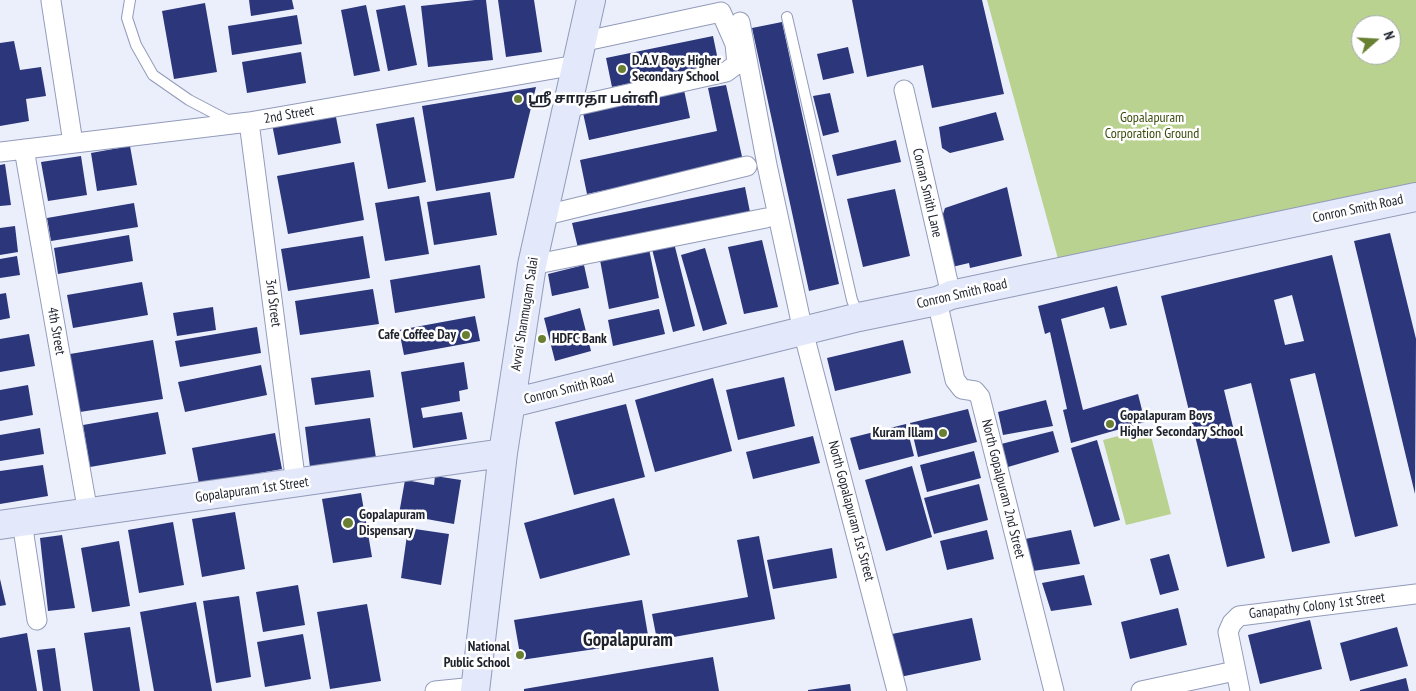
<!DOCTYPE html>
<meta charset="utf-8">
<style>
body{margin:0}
#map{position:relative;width:1416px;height:691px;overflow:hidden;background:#ebeffc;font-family:"PT Sans Narrow",sans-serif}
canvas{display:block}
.north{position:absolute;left:1351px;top:15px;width:50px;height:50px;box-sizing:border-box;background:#fff;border:1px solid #a5a7ab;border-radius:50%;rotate:71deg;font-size:14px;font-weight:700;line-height:20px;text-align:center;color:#1e222d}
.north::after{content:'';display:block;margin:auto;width:18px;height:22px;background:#698033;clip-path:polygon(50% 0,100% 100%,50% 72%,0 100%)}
</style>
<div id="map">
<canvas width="1416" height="691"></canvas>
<div class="north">N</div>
</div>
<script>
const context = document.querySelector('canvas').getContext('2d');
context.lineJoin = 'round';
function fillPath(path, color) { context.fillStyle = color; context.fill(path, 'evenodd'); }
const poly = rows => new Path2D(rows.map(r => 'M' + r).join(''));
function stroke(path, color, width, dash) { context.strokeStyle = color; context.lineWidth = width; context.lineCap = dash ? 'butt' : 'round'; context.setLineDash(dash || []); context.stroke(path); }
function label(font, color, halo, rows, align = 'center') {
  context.font = font + ' "PT Sans Narrow","Noto Sans Tamil",sans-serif'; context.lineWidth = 5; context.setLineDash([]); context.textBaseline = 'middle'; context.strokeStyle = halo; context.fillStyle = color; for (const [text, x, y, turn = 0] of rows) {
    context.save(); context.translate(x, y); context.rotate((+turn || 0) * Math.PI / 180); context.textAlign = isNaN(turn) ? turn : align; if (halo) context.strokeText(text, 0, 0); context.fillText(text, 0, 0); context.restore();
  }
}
fillPath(poly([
 [987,0,1416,0,1416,191,1063,277],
 [1361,25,1391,25,1391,55,1361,55],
 [1149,428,1171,514,1126,525,1103,440]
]), '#bad28f');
fillPath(poly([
 [249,0,292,0,294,9,251,16],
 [475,0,486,0,493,60,428,67,421,6],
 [498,0,534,0,542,52,506,57],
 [852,0,982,0,1004,94,932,108,923,65,867,77],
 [205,3,217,72,174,79,162,11],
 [366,5,380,71,354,76,341,10],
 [405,5,417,65,388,71,376,10],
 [297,15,302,44,232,55,228,26],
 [782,22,839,284,809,291,752,28],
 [713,36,719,65,612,87,606,58],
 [14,41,20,70,41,67,46,96,26,99,29,121,0,126,0,43],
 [848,47,854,73,823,80,817,54],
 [301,52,306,83,247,93,242,62],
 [726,85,743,161,587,194,580,160,717,131,708,88],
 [536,87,514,178,436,191,422,106],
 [684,90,690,118,589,140,583,113],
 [830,93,839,132,823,136,813,96],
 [335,112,341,143,278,155,272,124],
 [996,112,1004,140,950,153,942,148,939,127],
 [414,117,426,182,388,189,376,124],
 [896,140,901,162,837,176,832,155],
 [130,146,137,185,97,191,91,153],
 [81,156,87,195,48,201,41,162],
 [354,162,364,220,288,234,277,176],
 [5,164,11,205,0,206,0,165],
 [745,187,750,212,578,248,572,223],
 [1007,187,1022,256,970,268,969,263,952,267,941,220,945,208],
 [895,189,910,256,863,267,847,199],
 [490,192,497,235,434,245,427,202],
 [419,196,429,254,385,261,375,203],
 [134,203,138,227,51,241,47,218],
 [15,226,18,252,0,255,0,228],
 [1390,233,1416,339,1415,494,1354,241],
 [129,235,133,261,58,274,54,248],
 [363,236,370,278,288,291,281,249],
 [762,240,778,307,744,314,728,247],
 [674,243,695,326,673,332,652,249],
 [705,248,727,324,703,331,681,255],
 [649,249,659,298,609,309,600,260],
 [1332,255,1398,526,1355,537,1315,373,1290,379,1330,543,1292,552,1251,383,1224,390,1265,558,1227,567,1161,296],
 [1292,295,1304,341,1285,345,1274,300],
 [17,256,20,275,0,278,0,259],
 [480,265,485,298,395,313,390,280],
 [584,265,589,288,552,296,548,274],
 [142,282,148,315,73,328,67,295],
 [1117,286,1127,325,1110,329,1104,307,1061,319,1083,410,1138,394,1145,422,1071,443,1063,410,1067,409,1050,332,1045,334,1038,306],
 [373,289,379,324,300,335,295,301],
 [6,293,10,318,0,320,0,294],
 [213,307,216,330,177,336,173,313],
 [580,308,591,351,555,361,544,318],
 [659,309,665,334,613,346,608,320],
 [475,316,480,341,404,355,399,330],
 [257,327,261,353,180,367,175,341],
 [29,334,35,366,0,372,0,339],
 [153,340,163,399,80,412,70,354],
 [903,340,911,373,835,391,827,358],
 [464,362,468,389,459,391,460,401,421,408,423,418,462,412,467,439,413,448,401,372],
 [261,365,267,395,185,412,178,382],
 [370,370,374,397,315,405,311,378],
 [784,377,795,426,738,440,726,390],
 [713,378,732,451,655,472,635,400],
 [28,385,33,415,0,421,0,390],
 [1046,400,1053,426,1003,435,998,412],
 [626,404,645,477,574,495,555,422],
 [968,409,977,442,918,457,910,423],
 [158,412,166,454,90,467,83,425],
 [370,418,376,458,310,467,305,427],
 [906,424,914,456,859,470,850,438],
 [40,428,44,454,0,461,0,435],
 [1053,431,1059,452,1008,467,1001,444],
 [275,433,282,469,199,484,192,448],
 [813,436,820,463,753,479,746,452],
 [1097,440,1120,520,1094,527,1071,448],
 [974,451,981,478,927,492,920,465],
 [43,465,48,496,0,504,0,471],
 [912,466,932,537,886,551,865,480],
 [435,476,461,480,454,524,399,514,405,480,434,485],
 [979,484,988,520,934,534,924,498],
 [361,493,372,557,333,563,322,499],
 [614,498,630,555,540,579,524,523],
 [235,512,245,569,202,577,192,519],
 [173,522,184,585,139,593,128,530],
 [408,528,449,534,441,585,401,578],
 [987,530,994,559,947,570,940,541],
 [1071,530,1080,564,1033,571,1025,539],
 [62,535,75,608,48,611,40,538],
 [759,536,775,619,657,640,652,614,748,597,737,540],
 [119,541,130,606,92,612,81,548],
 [832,548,837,578,773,589,767,560],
 [1169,554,1179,590,1160,595,1150,559],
 [1084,575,1092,605,1051,611,1042,583],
 [0,579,6,605,0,606],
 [298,585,305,625,263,632,256,592],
 [239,596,251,677,216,683,203,601],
 [642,600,649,641,521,660,514,620],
 [196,602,212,691,154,691,140,612],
 [367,604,381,681,330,689,317,612],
 [1178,608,1187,645,1130,659,1121,622],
 [972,618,981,660,900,677,892,634],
 [1310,620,1322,669,1260,684,1248,635],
 [130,627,140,691,93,691,84,633],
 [1397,627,1408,666,1350,681,1340,643],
 [27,633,37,691,0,691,0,638],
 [303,634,311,679,265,687,257,642],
 [55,648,61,691,43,691,37,650],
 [713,657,719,691,524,691,524,689],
 [1406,678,1409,691,1360,691,1360,690],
 [850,684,851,691,808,691,808,690]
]), '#2b367b');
const lane = poly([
 [130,0,127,18,136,45,153,75,189,100,231,122],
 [787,17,852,300,859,316]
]);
const street = poly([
 [51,1,73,143],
 [740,22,767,165,803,331,897,691],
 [904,90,951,295],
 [566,108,726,72,737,64,735,44,721,12,581,42],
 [249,122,296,484],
 [24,149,88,513],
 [0,152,249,122,576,65],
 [542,216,747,166],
 [532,265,766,218],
 [937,301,955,380,962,389,975,391,980,397,1054,691],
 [22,522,37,620],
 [435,691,475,687],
 [1141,691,1235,671],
 [1240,691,1228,632,1232,623,1239,616,1416,594]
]);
const secondary = poly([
 [512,403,859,317,937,301,951,295,1416,197],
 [0,525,503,453],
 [475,691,503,453,532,265,591,0]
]);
stroke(lane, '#929bb9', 12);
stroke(street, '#929bb9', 21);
stroke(secondary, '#929bb9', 30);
stroke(lane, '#fff', 10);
stroke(street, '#fff', 19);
stroke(secondary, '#e3e8fb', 28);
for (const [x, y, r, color] of [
 [622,69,5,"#698033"],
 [518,99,5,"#698033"],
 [466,335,5,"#698033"],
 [542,339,5,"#698033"],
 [1110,424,5,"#698033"],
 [943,433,5,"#698033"],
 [348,523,6,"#698033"],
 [520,655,5,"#698033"]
]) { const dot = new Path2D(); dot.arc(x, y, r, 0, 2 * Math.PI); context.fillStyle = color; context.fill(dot); stroke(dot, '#fff', 2); }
label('bold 14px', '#1e222d', '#fff', [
 ["D.A.V Boys Higher",632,61],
 ["Secondary School",632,77],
 ["ஸ்ரீ சாரதா பள்ளி",528,99],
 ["Cafe Coffee Day",456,335,"right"],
 ["HDFC Bank",552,339],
 ["Gopalapuram Boys",1120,416],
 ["Higher Secondary School",1120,432],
 ["Kuram Illam",933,433,"right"],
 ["Gopalapuram",359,515],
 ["Dispensary",359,531],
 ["National",510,647,"right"],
 ["Public School",510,663,"right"]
], 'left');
label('14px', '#1e222d', '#fff', [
 ["2nd Street",289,115,-10],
 ["Conran Smith Lane",927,193,77],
 ["Conron Smith Road",1358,209,-12],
 ["Conron Smith Road",962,294,-13],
 ["3rd Street",273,303,83],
 ["Avvai Shanmugam Salai",525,314,-81],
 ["4th Street",56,331,80],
 ["Conron Smith Road",569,389,-14],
 ["North Gopalpuram 2nd Street",1003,489,76],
 ["Gopalapuram 1st Street",252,490,-8],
 ["North Gopalapuram 1st Street",851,511,75],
 ["Ganapathy Colony 1st Street",1317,606,-7]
]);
label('14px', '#3a4b0a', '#fff', [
 ["Gopalapuram",1152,118],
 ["Corporation Ground",1152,134]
]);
label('bold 19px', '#1e222d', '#fff', [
 ["Gopalapuram",628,641]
]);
</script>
